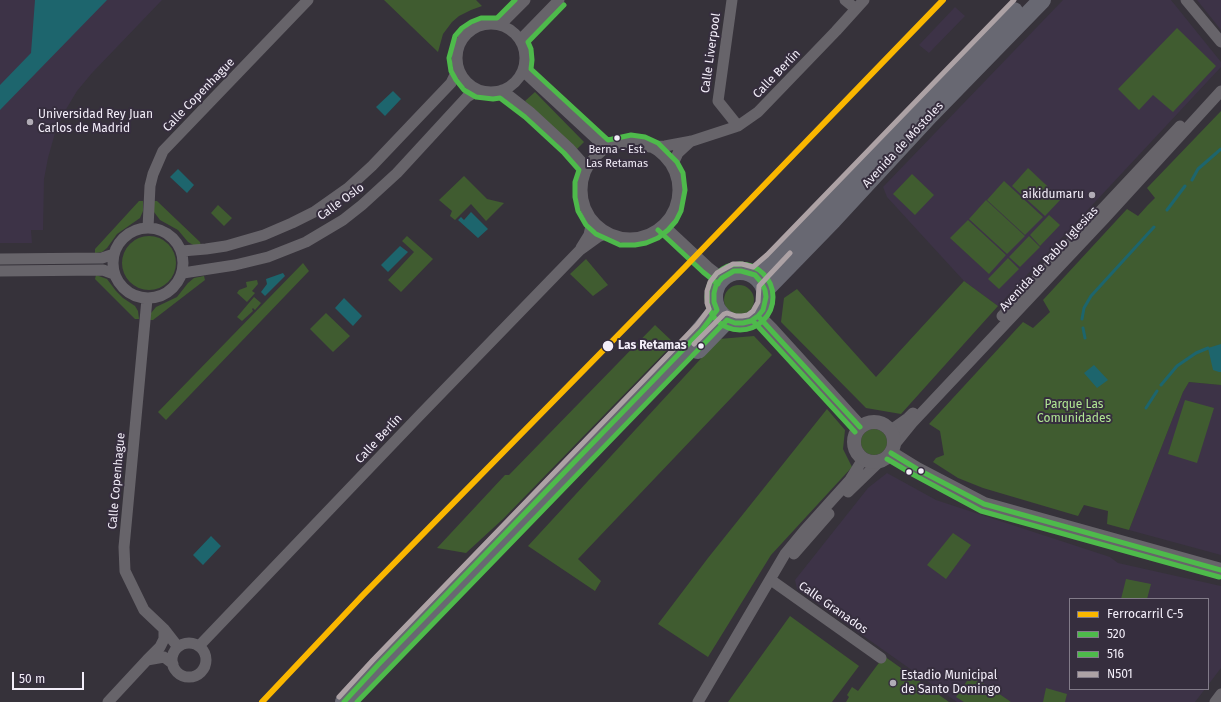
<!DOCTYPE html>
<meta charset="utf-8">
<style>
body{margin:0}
#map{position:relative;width:1221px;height:702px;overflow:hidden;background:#36323a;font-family:"Fira Sans",sans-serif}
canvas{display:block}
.legend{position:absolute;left:1069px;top:598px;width:140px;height:92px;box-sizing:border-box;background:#362e3e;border:1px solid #827b89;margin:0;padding:5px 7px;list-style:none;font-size:12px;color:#f3eef9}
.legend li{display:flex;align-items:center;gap:8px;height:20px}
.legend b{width:20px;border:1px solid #827b89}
.scale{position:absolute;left:12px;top:672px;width:72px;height:18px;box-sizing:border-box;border:2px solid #f3eef9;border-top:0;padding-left:5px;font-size:12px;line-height:14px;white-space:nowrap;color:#f3eef9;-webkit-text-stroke:3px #362e3e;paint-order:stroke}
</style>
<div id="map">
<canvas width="1221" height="702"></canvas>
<ul class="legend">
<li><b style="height:5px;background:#fab700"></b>Ferrocarril C-5</li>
<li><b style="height:5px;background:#4eba4b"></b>520</li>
<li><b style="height:5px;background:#4eba4b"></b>516</li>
<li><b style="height:5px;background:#ada2a5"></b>N501</li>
</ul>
<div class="scale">50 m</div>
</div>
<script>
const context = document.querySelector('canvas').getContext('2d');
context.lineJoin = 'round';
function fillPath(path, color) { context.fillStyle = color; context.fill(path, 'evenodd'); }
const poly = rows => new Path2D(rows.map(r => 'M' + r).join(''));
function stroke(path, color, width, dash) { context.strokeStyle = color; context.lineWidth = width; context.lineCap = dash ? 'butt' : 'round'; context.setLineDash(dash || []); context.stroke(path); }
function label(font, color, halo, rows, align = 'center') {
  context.font = font + ' "Fira Sans",sans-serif'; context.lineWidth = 4; context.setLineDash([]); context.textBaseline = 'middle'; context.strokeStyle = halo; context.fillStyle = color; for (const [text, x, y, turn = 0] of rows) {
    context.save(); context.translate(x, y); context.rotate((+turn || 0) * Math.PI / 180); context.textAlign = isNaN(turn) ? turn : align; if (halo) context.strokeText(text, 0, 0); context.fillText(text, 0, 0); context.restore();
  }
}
fillPath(poly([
 [0,0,162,0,92,73,77,91,65,111,55,133,48,158,44,179,43,230,31,230,32,243,0,243],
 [1063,0,1171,0,1221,62,1221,67,998,306,964,281,887,197,883,187],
 [1197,0,1221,0,1221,30],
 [955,7,965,16,929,53,919,45],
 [1189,382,1221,385,1221,555,1129,530,1183,392],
 [887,473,936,500,1110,557,1118,563,1221,586,1221,668,1208,685,1208,599,1070,599,1070,689,1205,689,1195,702,957,702,797,589,795,580,868,488]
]), '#3d3347');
fillPath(poly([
 [384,0,476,0,482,6,471,10,459,16,452,22,443,34,438,52],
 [1177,28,1216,66,1173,112,1153,95,1139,110,1118,89],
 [535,92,584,142,576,150,525,101],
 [1221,111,1221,385,1189,382,1183,392,1129,530,1107,524,1108,511,1084,505,1078,516,983,488,958,478,933,462,936,458,944,455,940,431,929,424,1023,322,1033,328,1050,312,1043,300,1127,209,1138,216,1147,206,1155,198,1147,188],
 [1028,168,1061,199,1045,216,1012,186],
 [912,174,934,195,915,215,893,194],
 [464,176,487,199,504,203,486,221,471,204,455,220,450,216,452,211,439,200],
 [1004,181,1043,217,1025,235,987,200],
 [986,200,1025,236,1007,254,969,219],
 [139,201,143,201,143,211,140,218,117,234,107,248,102,252,95,253,95,249],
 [153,201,157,201,200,242,201,246,195,246,188,242,178,230,160,220,154,212],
 [218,205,232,218,224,226,211,213],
 [1049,215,1060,225,1040,246,1030,235],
 [968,220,1006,255,989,274,950,238],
 [407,236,433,259,401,292,388,280,414,252,402,241],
 [1029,236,1040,247,1020,267,1009,257],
 '122 263a27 27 0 1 1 54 0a27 27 0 1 1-54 0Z',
 [1008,258,1019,269,999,289,988,279],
 [586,259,608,285,593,296,570,274],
 [303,263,309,271,166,420,158,412],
 [96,275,107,279,116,291,123,298,135,306,138,311,139,319,135,319,95,279],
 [204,276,205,280,153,320,149,320,151,313,156,307,177,297,188,283,194,278],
 [257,280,258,284,252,291,255,293,247,302,237,293,239,290,247,287,246,282],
 [964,281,998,306,901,414,866,408,781,322,784,298,797,289,876,377],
 '724 300a15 15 0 1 1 30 0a15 15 0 1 1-30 0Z',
 [254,297,261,303,255,310,253,308,252,309,253,311,242,321,237,317],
 [326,313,350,336,333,352,310,329],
 [655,325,674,343,503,519,466,553,437,548,505,475,509,475],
 [754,336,772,355,578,559,601,581,595,591,528,546,719,339],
 [1185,400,1214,408,1197,463,1168,454],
 [827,409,845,430,843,449,852,467,771,555,708,657,658,624,708,558],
 '861 442a13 13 0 1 1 26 0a13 13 0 1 1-26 0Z',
 [953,533,971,545,946,579,927,565],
 [1126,579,1151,584,1147,599,1121,599],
 [790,616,859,666,832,702,728,702],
 [884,656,949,702,846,702,849,697,847,695,852,687,858,691],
 [971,675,992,689,1011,702,964,702,956,697],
 [1046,688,1067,694,1065,702,1043,702]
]), '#405c30');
fillPath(poly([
 [35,0,107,0,0,110,0,85,31,53],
 [393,91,401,99,385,116,376,107],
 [178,169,194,185,187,193,170,177],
 [471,212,488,229,478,238,458,220,461,217,464,220],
 [400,246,408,252,388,272,381,265],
 [283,273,285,276,265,296,261,292,267,284,266,279],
 [344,298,362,316,353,326,335,308],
 [1221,344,1221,372,1219,372,1213,370,1208,348],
 [1094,365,1108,380,1097,388,1084,373],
 [211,536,221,546,203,565,193,555]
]), '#1d656d');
stroke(poly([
 [1192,180,1198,169,1221,149],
 [1167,210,1185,186],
 [1082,319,1084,308,1091,296,1154,227],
 [1083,328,1085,338],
 [1161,385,1177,366,1196,353,1208,348],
 [1146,408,1157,391]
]), '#1d656d', 3);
stroke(poly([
 [732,0,718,101,738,126],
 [845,0,856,9],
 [1186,0,1221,42],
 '457 58a34 34 0 1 1 68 0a34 34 0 1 1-68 0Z',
 [500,25,525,0],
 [520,40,559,0],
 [523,71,606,148],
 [502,90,530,112,569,148,587,168],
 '582 190a48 48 0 1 1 96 0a48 48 0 1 1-96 0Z',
 [649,147,665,146,692,141,738,126,758,112,836,31,864,0],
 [672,166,678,153,691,141],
 [663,225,708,267,722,278],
 '113 263a35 35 0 1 1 70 0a35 35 0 1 1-70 0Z',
 [148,228,150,186,153,174,163,151,308,0],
 [581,248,589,235,592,221],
 [182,251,206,249,226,246,264,235,292,223,314,212,348,188,372,166,451,83,458,69],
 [0,259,102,258,114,254],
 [0,271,103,270,114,274],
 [183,273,235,265,268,257,306,242,343,220,362,205,397,173,467,97,478,90],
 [147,299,124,547,125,571,144,610,164,629,178,647],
 [1002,316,1180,126],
 [891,430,908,418,913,413],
 [895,444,912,423,1105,218,1221,91],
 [848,492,879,462],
 [794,554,829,514],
 [771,580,881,658],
 '172 660a17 17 0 1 1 34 0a17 17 0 1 1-34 0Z',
 [199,646,419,416,580,250,598,237,608,233],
 [147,660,160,647,164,639,164,629],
 [108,702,147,660,164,657,173,664],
 [698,702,785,554,804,531,850,480,863,459],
 [1215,702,1221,694]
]), '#67646a', 11);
stroke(poly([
 [758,316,771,329,860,427],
 '854 442a20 20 0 1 1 40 0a20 20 0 1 1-40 0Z',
 [891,453,917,469,984,504,1221,570]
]), '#67646a', 14);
stroke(poly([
 '714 297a26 26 0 1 1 52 0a26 26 0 1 1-52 0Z',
 [755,275,772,260,1014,11],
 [765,290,833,220,930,115,1042,0],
 [698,350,727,320],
 [344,702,378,665,691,341,717,310]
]), '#686872', 18);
stroke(poly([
 [758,316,860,427],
 [891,453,917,469,984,504,1221,570],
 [344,702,378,665,702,330,717,310,714,302,714,293,716,285,722,278,734,271,741,271,755,275,761,282,765,290,766,297,763,310,758,316,751,321,743,323,735,323,727,320,357,702]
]), '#4eba4b', 5);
stroke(poly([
 [515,0,497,18,481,18,471,22,462,28,455,36,449,58,451,71,456,80,464,90,476,97,493,99,500,98,525,117,564,153,579,170,575,182,575,197,578,211,586,225,596,234,620,245,635,245,646,243,658,238,668,230,676,221,681,211,685,190,683,173,677,162,658,143,645,137,631,135,608,140,531,69,532,60,531,49,528,42,564,5],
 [658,230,703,272,718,284],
 '707 297a33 33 0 1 1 66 0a33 33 0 1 1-66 0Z',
 [753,321,855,432],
 [887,459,914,475,981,511,1219,577]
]), '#4eba4b', 5);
stroke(poly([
 [694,344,724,314,727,313,736,316,742,316,748,315,753,311,758,302,759,286,790,253],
 [339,697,373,660,697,325,709,309,707,303,707,291,710,282,717,273,733,264,742,264,753,267,767,255,1014,0]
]), '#ada2a5', 5);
stroke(poly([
 [262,702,363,595,685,267,943,0]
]), '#fab700', 6);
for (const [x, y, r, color] of [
 [30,122,4,"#b1acb6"],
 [617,138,3.5,"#f3eef9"],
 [1092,195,4,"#b1acb6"],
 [608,346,6,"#f3eef9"],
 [701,346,3.5,"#f3eef9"],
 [921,471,3.5,"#f3eef9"],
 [909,472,3.5,"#f3eef9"],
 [893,683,4,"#b1acb6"]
]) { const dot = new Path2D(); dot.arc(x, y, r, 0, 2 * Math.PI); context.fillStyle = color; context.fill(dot); stroke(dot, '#362e3e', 1.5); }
label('11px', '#f3eef9', '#362e3e', [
 ["Berna - Est.",617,150],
 ["Las Retamas",617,164]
]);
label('12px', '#f3eef9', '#362e3e', [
 ["Calle Liverpool",711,53,-82],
 ["Calle Berlín",777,74,-46],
 ["Calle Copenhague",199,95,-46],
 ["Avenida de Móstoles",903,145,-47],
 ["Calle Oslo",341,202,-36],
 ["Avenida de Pablo Iglesias",1049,259,-47],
 ["Calle Berlín",379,439,-47],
 ["Calle Copenhague",117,481,-85],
 ["Calle Granados",833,608,35]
]);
label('12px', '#f3eef9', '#362e3e', [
 ["Universidad Rey Juan",38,115],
 ["Carlos de Madrid",38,129],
 ["aikidumaru",1084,195,"right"],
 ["Estadio Municipal",901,676],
 ["de Santo Domingo",901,690]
], 'left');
label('bold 12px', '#f3eef9', '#362e3e', [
 ["Las Retamas",618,346]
], 'left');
label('12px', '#b0e693', '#362e3e', [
 ["Parque Las",1074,405],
 ["Comunidades",1074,419]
]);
</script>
